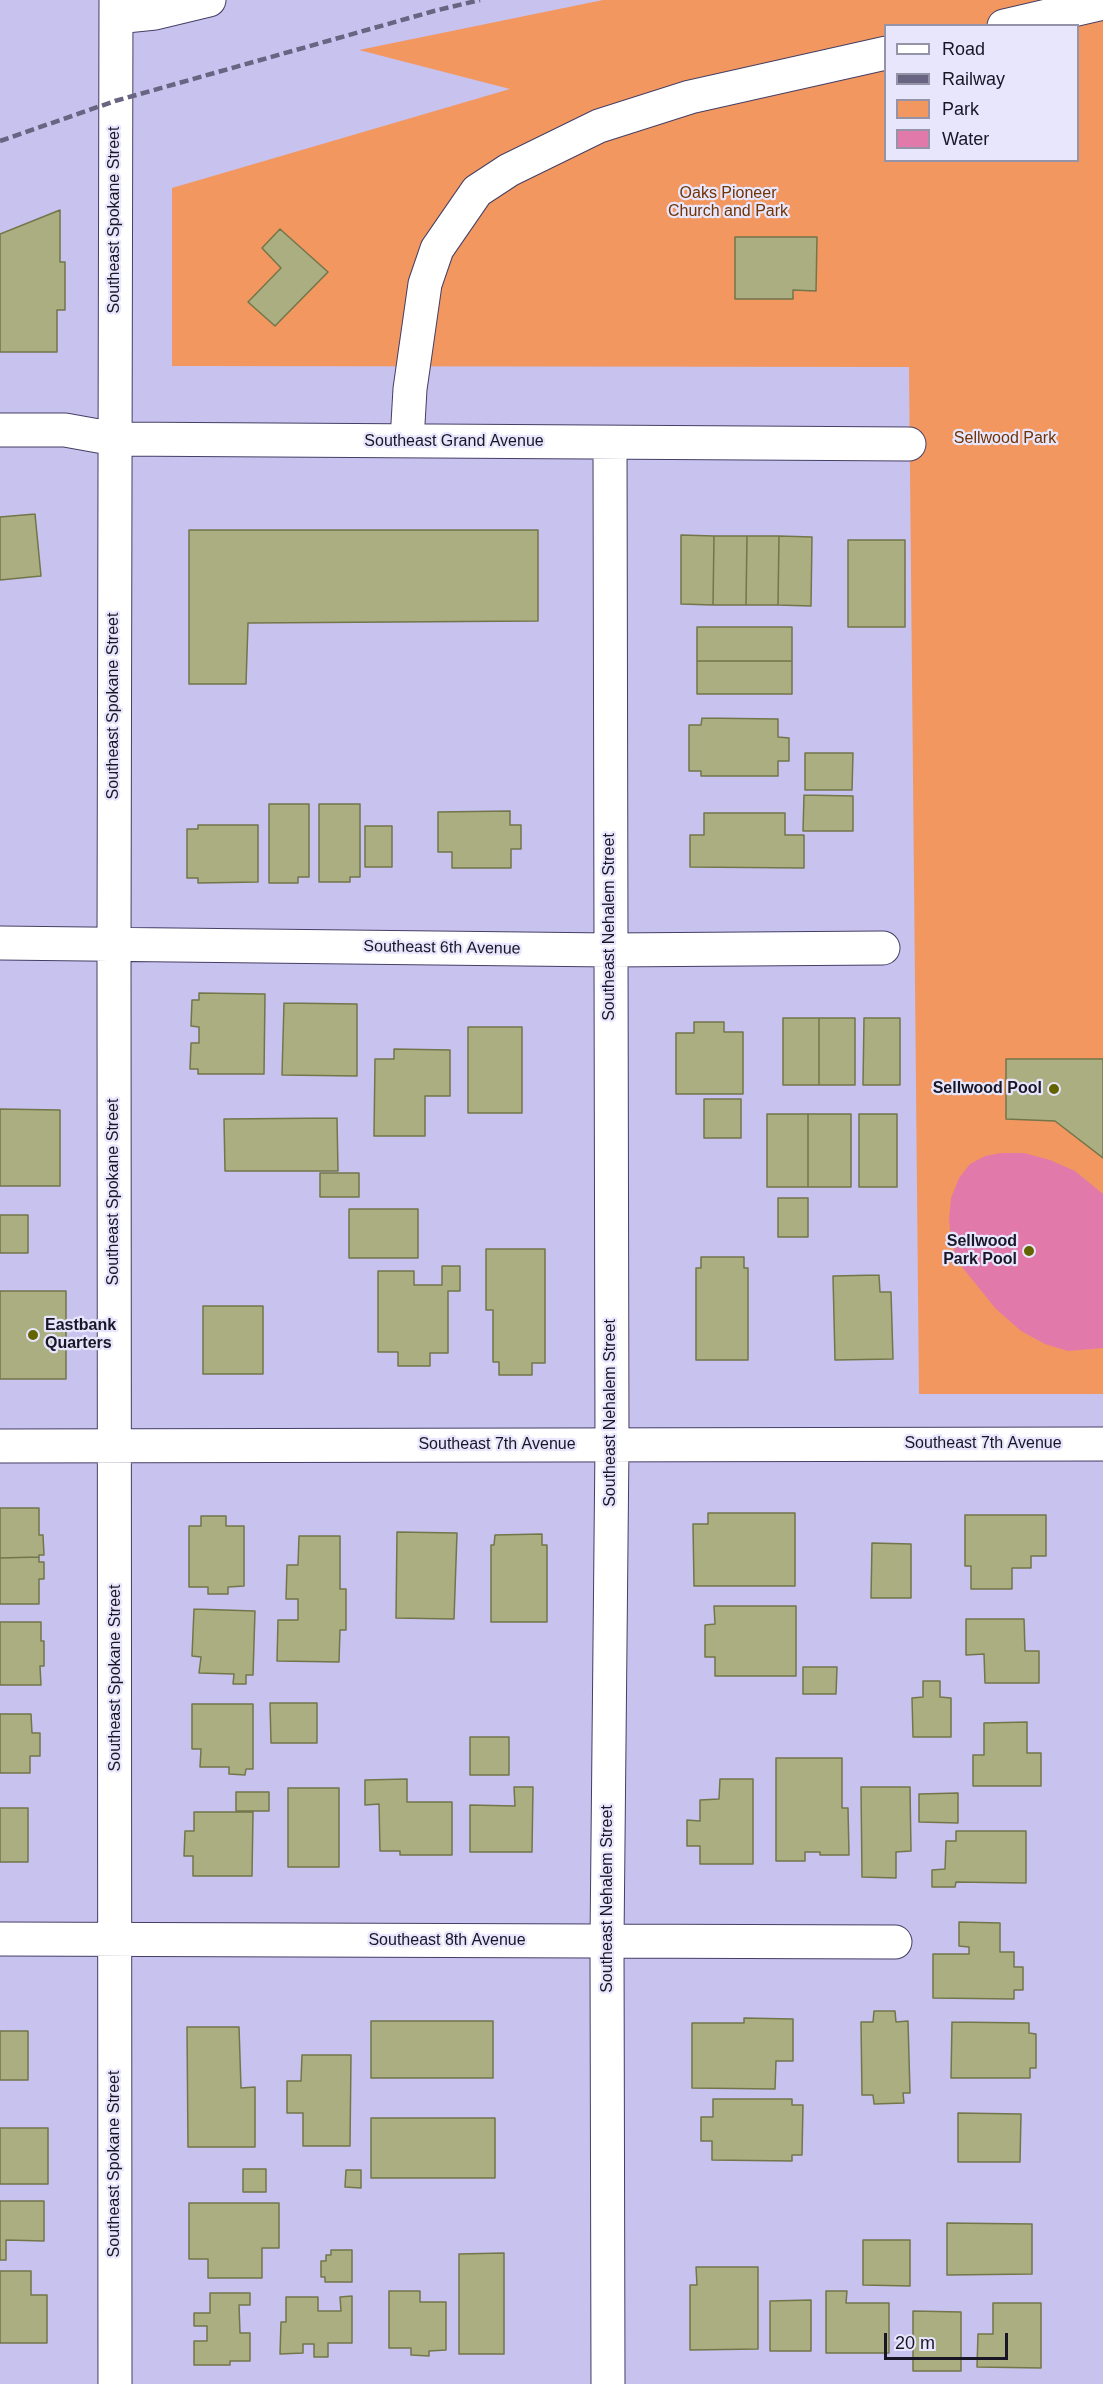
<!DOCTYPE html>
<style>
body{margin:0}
#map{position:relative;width:1103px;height:2384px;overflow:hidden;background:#c8c2ef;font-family:Arial,sans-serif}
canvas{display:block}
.legend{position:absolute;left:884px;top:24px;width:195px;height:138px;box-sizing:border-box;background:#e8e6fd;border:2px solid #9593a7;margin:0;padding:8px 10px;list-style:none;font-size:18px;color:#191626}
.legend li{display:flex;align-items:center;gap:12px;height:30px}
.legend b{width:30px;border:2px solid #9593a7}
.scale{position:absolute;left:884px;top:2333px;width:124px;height:27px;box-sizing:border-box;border:3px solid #191626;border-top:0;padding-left:8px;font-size:18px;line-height:21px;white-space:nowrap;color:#191626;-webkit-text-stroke:4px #e8e6fd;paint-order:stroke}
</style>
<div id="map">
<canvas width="1103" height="2384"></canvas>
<ul class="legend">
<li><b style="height:8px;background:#fff"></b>Road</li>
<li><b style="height:8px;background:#686481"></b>Railway</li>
<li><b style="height:16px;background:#f2975f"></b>Park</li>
<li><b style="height:16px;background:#e17aab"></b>Water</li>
</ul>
<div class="scale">20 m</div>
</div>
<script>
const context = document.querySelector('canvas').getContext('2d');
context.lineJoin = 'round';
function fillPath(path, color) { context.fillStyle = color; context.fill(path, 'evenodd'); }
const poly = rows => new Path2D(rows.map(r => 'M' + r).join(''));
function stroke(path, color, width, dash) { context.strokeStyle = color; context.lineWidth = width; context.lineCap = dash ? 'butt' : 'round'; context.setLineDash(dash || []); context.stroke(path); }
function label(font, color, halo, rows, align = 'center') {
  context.font = font + ' Arial,sans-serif'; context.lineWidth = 4.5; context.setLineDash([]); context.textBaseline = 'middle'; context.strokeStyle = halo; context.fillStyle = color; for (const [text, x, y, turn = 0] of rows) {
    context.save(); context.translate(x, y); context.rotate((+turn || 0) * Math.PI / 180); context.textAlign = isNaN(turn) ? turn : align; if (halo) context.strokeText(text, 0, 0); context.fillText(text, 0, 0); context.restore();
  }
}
fillPath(poly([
 [603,0,1103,0,1103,1394,919,1394,909,367,172,366,172,188,510,89,359,50],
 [886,26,1078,26,1078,160,886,160]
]), '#f2975f');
fillPath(poly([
 [1001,1153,1024,1153,1050,1160,1075,1171,1103,1194,1103,1348,1068,1351,1045,1344,1021,1331,996,1309,958,1262,951,1240,949,1220,951,1198,959,1178,970,1164,985,1156]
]), '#e17aab');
const building = poly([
 [60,210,60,262,65,262,65,310,57,310,57,352,0,352,0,234,60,210],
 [280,229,328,272,275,326,248,302,281,268,262,248,280,229],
 [735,237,817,237,816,291,793,290,793,299,735,299,735,237],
 [35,514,41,576,0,580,0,517,35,514],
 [189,530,538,530,538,621,248,623,246,684,189,684,189,530],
 [681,535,714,536,713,605,681,604,681,535],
 [714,536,747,536,746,605,713,605,714,536],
 [747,536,779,536,778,605,746,605,747,536],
 [779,536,812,537,811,606,778,605,779,536],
 [848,540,905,540,905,627,848,627,848,540],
 [697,627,792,627,792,661,697,661,697,627],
 [697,661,792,661,792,694,697,694,697,661],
 [702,718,778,719,778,737,789,738,789,761,778,761,778,776,701,776,701,771,689,771,689,725,701,725,702,718],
 [805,753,853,753,852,790,805,790,805,753],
 [804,795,853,796,853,831,803,831,804,795],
 [269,804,309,804,309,877,298,877,298,883,269,883,269,804],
 [319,804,360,804,360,877,350,877,350,882,319,882,319,804],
 [510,811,510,825,521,825,521,849,511,849,511,868,452,868,452,852,438,852,438,812,510,811],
 [704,813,785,813,785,835,804,835,804,868,690,867,690,835,704,835,704,813],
 [198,825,258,825,258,882,198,883,198,878,187,878,187,829,198,829,198,825],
 [365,826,392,826,392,867,365,867,365,826],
 [199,993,265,994,264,1074,198,1074,198,1069,190,1069,191,1043,199,1043,199,1027,191,1026,192,1000,199,1000,199,993],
 [284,1003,357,1004,357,1076,282,1075,284,1003],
 [783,1018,819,1018,819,1085,783,1085,783,1018],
 [819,1018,855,1018,855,1085,819,1085,819,1018],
 [864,1018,900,1018,900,1085,863,1085,864,1018],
 [694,1022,724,1022,724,1032,743,1032,743,1094,676,1094,676,1033,694,1033,694,1022],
 [468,1027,522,1027,522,1113,468,1113,468,1027],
 [394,1049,450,1050,450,1096,425,1096,425,1136,374,1136,375,1059,394,1059,394,1049],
 [1006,1059,1103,1059,1103,1158,1055,1121,1006,1119,1006,1059],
 [704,1099,741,1099,741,1138,704,1138,704,1099],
 [0,1109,60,1110,60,1186,0,1186,0,1109],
 [767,1114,808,1114,808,1187,767,1187,767,1114],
 [808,1114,851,1114,851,1187,808,1187,808,1114],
 [859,1114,897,1114,897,1187,859,1187,859,1114],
 [337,1118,338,1171,225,1171,224,1119,337,1118],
 [320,1173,359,1173,359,1197,320,1197,320,1173],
 [778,1198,808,1198,808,1237,778,1237,778,1198],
 [349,1209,418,1209,418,1258,349,1258,349,1209],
 [0,1215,28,1215,28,1253,0,1253,0,1215],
 [486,1249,545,1249,545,1363,532,1363,532,1375,499,1375,499,1362,493,1362,493,1310,486,1310,486,1249],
 [701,1257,744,1257,744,1268,748,1268,748,1360,696,1360,696,1268,701,1268,701,1257],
 [442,1266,460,1266,460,1291,448,1291,448,1353,430,1353,430,1366,398,1366,398,1352,378,1352,378,1271,414,1271,414,1285,442,1285,442,1266],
 [879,1275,880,1292,891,1292,893,1359,835,1360,833,1276,879,1275],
 [0,1291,66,1291,66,1379,0,1379,0,1291],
 [203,1306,263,1306,263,1374,203,1374,203,1306],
 [0,1508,39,1508,39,1535,43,1535,44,1555,39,1555,39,1557,0,1558,0,1508],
 [708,1513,795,1513,795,1586,694,1586,693,1524,708,1524,708,1513],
 [965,1515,1046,1515,1046,1556,1031,1556,1031,1568,1012,1568,1012,1589,971,1589,971,1566,965,1566,965,1515],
 [201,1516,226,1516,226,1526,244,1526,244,1586,228,1587,228,1594,208,1594,208,1587,189,1587,189,1526,201,1526,201,1516],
 [397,1532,457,1533,454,1619,396,1618,397,1532],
 [542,1534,542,1545,547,1545,547,1622,491,1622,491,1545,494,1545,495,1535,542,1534],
 [299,1536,340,1536,340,1589,346,1589,346,1630,340,1630,339,1662,277,1661,278,1620,298,1620,298,1599,286,1599,287,1565,298,1565,299,1536],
 [872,1543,911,1544,911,1598,871,1598,872,1543],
 [39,1557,39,1562,44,1562,44,1579,39,1579,39,1604,0,1604,0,1558,39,1557],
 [714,1606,796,1606,796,1676,715,1676,715,1657,705,1657,705,1625,715,1624,714,1606],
 [194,1609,255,1611,253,1675,246,1675,246,1684,233,1684,234,1674,199,1673,201,1657,192,1656,194,1609],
 [966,1619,1024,1619,1025,1651,1039,1651,1039,1683,985,1683,984,1654,966,1655,966,1619],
 [0,1622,41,1622,41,1641,44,1641,44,1666,40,1666,41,1685,0,1685,0,1622],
 [803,1667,837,1667,836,1694,803,1694,803,1667],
 [923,1681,940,1681,940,1697,951,1698,951,1737,913,1737,912,1698,923,1697,923,1681],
 [270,1703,317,1703,317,1743,271,1743,270,1703],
 [192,1704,253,1704,253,1769,246,1769,245,1775,229,1774,229,1767,200,1767,201,1749,192,1749,192,1704],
 [0,1714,31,1714,32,1733,40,1733,40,1756,30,1756,30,1773,0,1773,0,1714],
 [1027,1722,1027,1753,1041,1753,1041,1786,973,1786,973,1755,984,1755,984,1723,1027,1722],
 [470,1737,509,1737,509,1775,470,1775,470,1737],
 [776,1758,842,1758,842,1808,848,1808,849,1855,820,1855,820,1852,805,1852,805,1861,776,1861,776,1758],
 [407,1779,407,1802,452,1802,452,1855,400,1855,400,1851,380,1851,379,1804,365,1805,365,1780,407,1779],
 [720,1779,753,1779,753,1864,700,1864,700,1846,687,1846,687,1820,700,1821,700,1800,719,1799,720,1779],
 [514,1787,533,1787,532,1852,470,1852,470,1805,515,1806,514,1787],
 [861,1787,910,1787,911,1851,896,1852,896,1878,862,1877,861,1787],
 [288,1788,339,1788,339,1867,288,1867,288,1788],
 [236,1792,269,1792,269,1811,236,1811,236,1792],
 [958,1793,958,1823,919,1822,919,1794,958,1793],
 [0,1808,28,1808,28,1862,0,1862,0,1808],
 [194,1812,253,1812,252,1876,193,1876,193,1856,184,1856,185,1831,194,1831,194,1812],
 [956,1831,1026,1831,1026,1883,956,1882,955,1887,932,1887,932,1870,945,1869,946,1841,956,1841,956,1831],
 [959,1922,1000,1923,1000,1952,1014,1952,1014,1967,1023,1967,1023,1990,1014,1990,1014,1999,933,1998,933,1954,969,1954,969,1947,959,1946,959,1922],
 [874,2011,895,2011,896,2022,908,2021,910,2093,903,2093,904,2103,874,2104,873,2095,862,2095,861,2022,873,2022,874,2011],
 [744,2018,793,2019,793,2061,776,2061,775,2089,692,2088,692,2023,744,2023,744,2018],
 [371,2021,493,2021,493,2078,371,2078,371,2021],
 [952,2022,1029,2023,1029,2033,1036,2034,1036,2068,1030,2068,1030,2078,951,2078,952,2022],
 [187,2027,239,2027,241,2088,255,2087,255,2147,188,2147,187,2027],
 [0,2031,28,2031,28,2080,0,2080,0,2031],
 [302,2055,351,2055,350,2146,303,2146,303,2113,287,2113,287,2081,301,2081,302,2055],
 [713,2099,792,2099,792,2105,803,2105,802,2155,792,2155,792,2161,712,2160,712,2141,701,2141,701,2117,713,2117,713,2099],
 [958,2113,1021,2114,1020,2162,958,2162,958,2113],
 [371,2118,495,2118,495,2178,371,2178,371,2118],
 [0,2128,48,2128,48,2184,0,2184,0,2128],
 [243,2169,266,2169,266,2192,243,2192,243,2169],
 [346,2170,361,2170,361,2188,345,2187,346,2170],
 [0,2201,44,2201,44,2241,6,2240,6,2260,0,2260,0,2201],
 [189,2203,279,2203,279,2248,262,2248,262,2278,208,2278,208,2259,189,2259,189,2203],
 [947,2223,1032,2224,1032,2274,947,2275,947,2223],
 [863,2240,910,2240,910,2286,863,2285,863,2240],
 [331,2250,352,2250,352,2282,325,2282,325,2277,321,2277,321,2261,326,2261,326,2255,331,2255,331,2250],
 [504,2253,504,2354,459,2354,459,2254,504,2253],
 [696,2267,758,2267,758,2349,690,2350,690,2285,697,2285,696,2267],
 [0,2271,31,2271,31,2295,47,2295,47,2343,0,2343,0,2271],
 [389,2291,420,2291,420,2302,446,2302,446,2350,429,2351,429,2356,411,2355,411,2348,389,2348,389,2291],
 [826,2291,847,2291,846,2303,889,2303,889,2353,826,2353,826,2291],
 [210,2293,250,2293,250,2305,239,2305,240,2333,250,2333,250,2361,230,2361,230,2365,194,2365,194,2341,207,2341,207,2326,194,2326,194,2313,210,2313,210,2293],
 [352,2296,352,2343,328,2343,328,2357,314,2357,314,2344,303,2344,303,2353,280,2354,281,2322,286,2322,286,2297,318,2297,318,2311,341,2311,340,2297,352,2296],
 [811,2300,811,2351,770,2351,770,2301,811,2300],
 [993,2303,1041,2303,1041,2368,977,2367,978,2334,993,2334,993,2303],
 [913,2311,961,2312,961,2371,913,2371,913,2311]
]);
fillPath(building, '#abae80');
stroke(building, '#73764a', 1.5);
const minor = poly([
 [116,17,155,13,209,0],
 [1004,26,1103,3],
 [0,430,65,430,115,439,909,444],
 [407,441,410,389,425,284,437,249,477,191,509,170,599,126,690,97,886,53],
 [0,943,610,950,883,948],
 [0,1446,1103,1444],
 [0,1939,895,1942],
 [115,2384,114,946,116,0],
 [608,2384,607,1941,612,1444,610,443]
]);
stroke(minor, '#453f65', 35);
stroke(minor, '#fff', 33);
stroke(poly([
 [0,141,115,101,434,11,480,0]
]), '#686481', 4.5, [9, 4.5]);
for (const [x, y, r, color] of [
 [1054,1089,6,"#636400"],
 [1029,1251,6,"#636400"],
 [33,1335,6,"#636400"]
]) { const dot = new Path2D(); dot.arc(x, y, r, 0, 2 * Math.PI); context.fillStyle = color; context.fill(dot); stroke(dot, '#e8e6fd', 2); }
label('16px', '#703302', '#e8e6fd', [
 ["Oaks Pioneer",728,194],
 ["Church and Park",728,212],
 ["Sellwood Park",1005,439]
]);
label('16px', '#191626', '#e8e6fd', [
 ["Southeast Spokane Street",115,220,-90],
 ["Southeast Grand Avenue",454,442],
 ["Southeast Spokane Street",114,706,-90],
 ["Southeast Nehalem Street",610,927,-90],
 ["Southeast 6th Avenue",442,948,1],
 ["Southeast Spokane Street",114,1192,-90],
 ["Southeast Nehalem Street",611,1413,-90],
 ["Southeast 7th Avenue",983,1444],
 ["Southeast 7th Avenue",497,1445],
 ["Southeast Spokane Street",116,1678,-90],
 ["Southeast Nehalem Street",608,1899,-90],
 ["Southeast 8th Avenue",447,1941],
 ["Southeast Spokane Street",115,2164,-90]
]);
label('bold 16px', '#191626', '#e8e6fd', [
 ["Sellwood Pool",1042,1089],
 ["Sellwood",1017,1242],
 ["Park Pool",1017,1260],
 ["Eastbank",45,1326,"left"],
 ["Quarters",45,1344,"left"]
], 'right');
</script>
